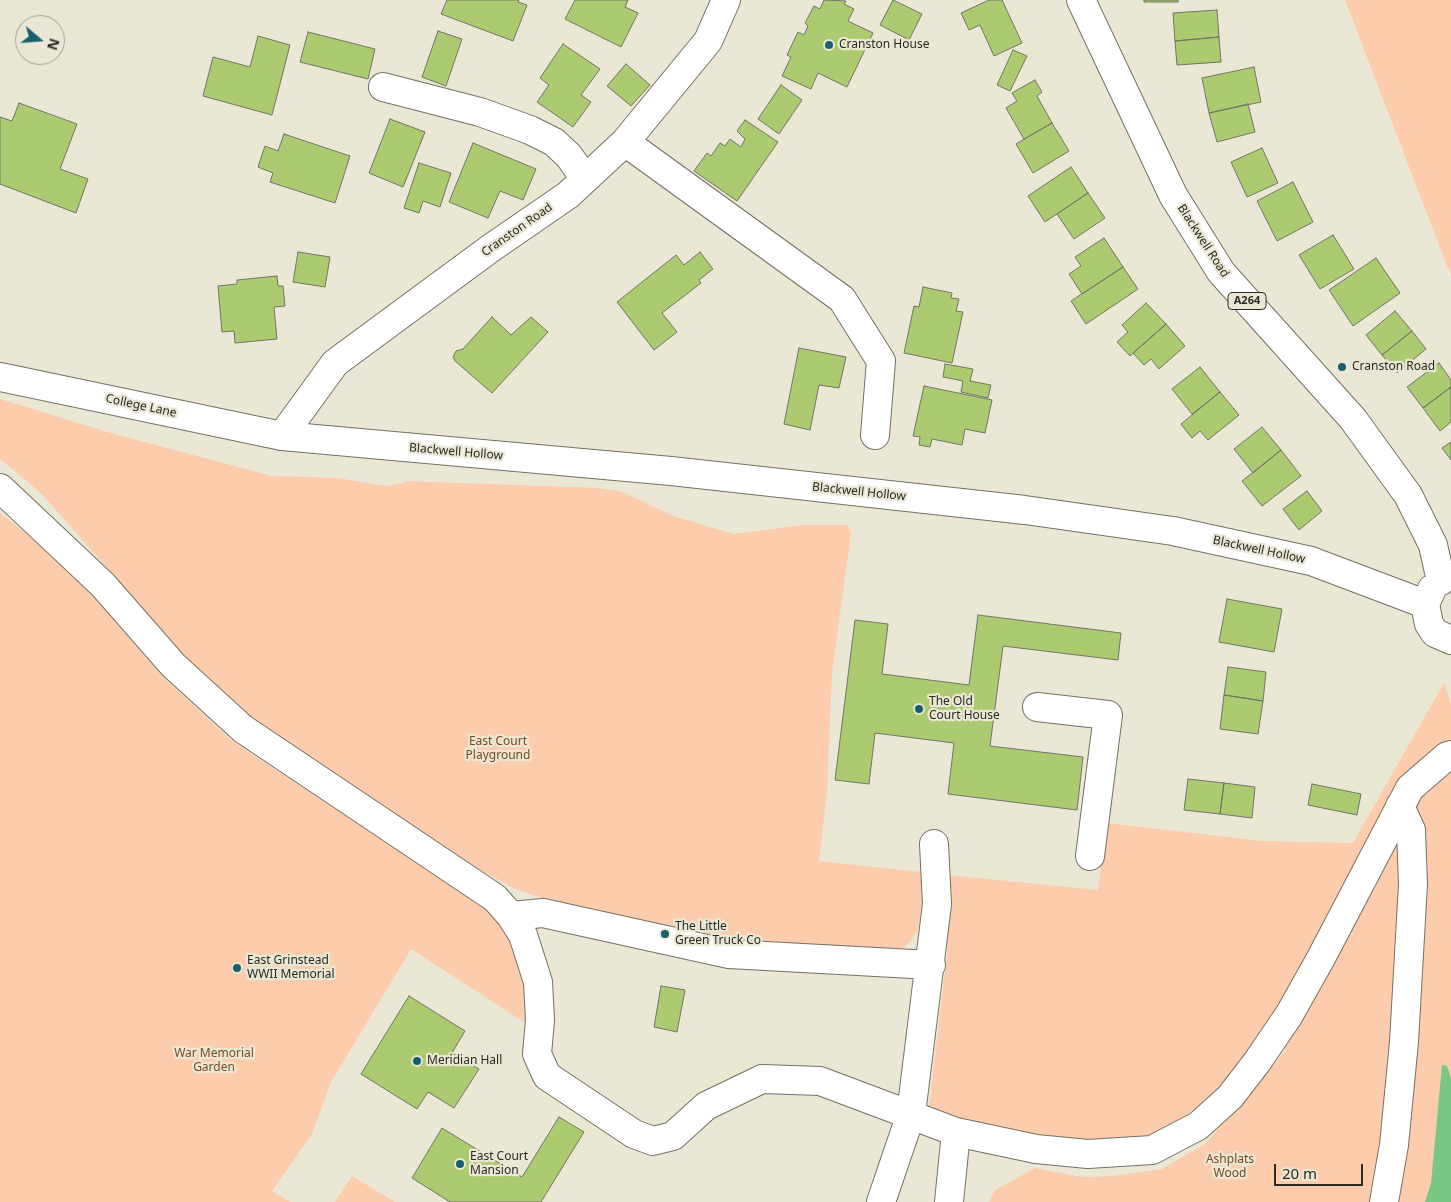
<!DOCTYPE html>
<style>
body{margin:0}
#map{position:relative;width:1451px;height:1202px;overflow:hidden;background:#eae8d5;font-family:"Noto Sans",sans-serif}
canvas{display:block}
.north{position:absolute;left:15px;top:15px;width:50px;height:50px;box-sizing:border-box;background:#eae8d5;border:1px solid #9d9c8d;border-radius:50%;rotate:108deg;font-size:14px;font-weight:700;line-height:20px;text-align:center;color:#2a2922}
.north::after{content:'';display:block;margin:auto;width:18px;height:22px;background:#185f70;clip-path:polygon(50% 0,100% 100%,50% 72%,0 100%)}
.scale{position:absolute;left:1274px;top:1164px;width:89px;height:22px;box-sizing:border-box;border:2px solid #2a2922;border-top:0;padding-left:6px;font-size:15px;line-height:18px;white-space:nowrap;color:#2a2922;-webkit-text-stroke:4px #eae8d5;paint-order:stroke}
</style>
<div id="map">
<canvas width="1451" height="1202"></canvas>
<div class="north">N</div>
<div class="scale">20 m</div>
</div>
<script>
const context = document.querySelector('canvas').getContext('2d');
context.lineJoin = 'round';
function fillPath(path, color) { context.fillStyle = color; context.fill(path, 'evenodd'); }
const poly = rows => new Path2D(rows.map(r => 'M' + r).join(''));
function stroke(path, color, width, dash) { context.strokeStyle = color; context.lineWidth = width; context.lineCap = dash ? 'butt' : 'round'; context.setLineDash(dash || []); context.stroke(path); }
function label(font, color, halo, rows, align = 'center') {
  context.font = font + ' "Noto Sans",sans-serif'; context.lineWidth = 4.5; context.setLineDash([]); context.textBaseline = 'middle'; context.strokeStyle = halo; context.fillStyle = color; for (const [text, x, y, turn = 0] of rows) {
    context.save(); context.translate(x, y); context.rotate((+turn || 0) * Math.PI / 180); context.textAlign = isNaN(turn) ? turn : align; if (halo) context.strokeText(text, 0, 0); context.fillText(text, 0, 0); context.restore();
  }
}
fillPath(poly([
 [1345,0,1451,0,1451,275,1447,266],
 [0,399,111,433,272,476,338,478,386,486,404,483,406,481,599,488,623,492,673,516,734,534,802,525,847,525,851,533,832,674,827,792,819,861,921,872,922,902,918,929,911,941,899,951,865,950,730,938,573,908,547,900,513,888,463,860,324,773,252,718,183,654,41,493,0,459],
 [0,513,27,534,91,594,160,674,232,741,488,909,514,940,525,981,530,1014,524,1022,411,949,331,1082,312,1134,272,1191,290,1202,0,1202],
 [1444,683,1451,704,1451,1202,989,1202,995,1190,1035,1168,1082,1177,1113,1176,1162,1169,1206,1143,1287,1049,1257,1042,1220,1089,1181,1119,1153,1135,1091,1140,1037,1135,959,1119,929,1106,947,955,948,875,1098,890,1107,823,1262,841,1353,843],
 [352,1176,395,1202,335,1202]
]), '#fdccad');
fillPath(poly([
 [1442,1065,1447,1066,1451,1078,1451,1202,1425,1202,1431,1183]
]), '#7ac784');
const building = poly([
 [447,0,519,0,518,2,527,5,513,41,441,14,447,0],
 [575,0,628,0,625,7,638,13,621,47,565,19,575,0],
 [824,0,846,1,844,4,854,9,848,21,873,33,847,87,818,73,811,89,782,76,791,57,787,55,798,32,804,35,808,26,805,23,814,6,820,9,824,0],
 [893,0,922,14,909,40,880,25,893,0],
 [989,0,1002,0,1022,43,994,56,980,25,969,30,961,13,989,0],
 [1144,0,1178,0,1178,2,1144,2,1144,0],
 [1217,10,1219,37,1175,41,1173,13,1217,10],
 [438,31,462,39,446,86,422,77,438,31],
 [308,32,375,49,368,79,300,62,308,32],
 [258,36,290,45,272,115,203,96,213,57,250,67,258,36],
 [1219,37,1221,62,1177,65,1175,41,1219,37],
 [563,44,600,69,581,95,591,102,573,127,537,102,549,85,540,78,563,44],
 [1013,50,1027,56,1010,91,997,85,1013,50],
 [626,64,650,85,631,106,607,86,626,64],
 [1254,67,1261,102,1209,113,1202,78,1254,67],
 [1035,80,1042,92,1037,96,1052,123,1024,139,1006,108,1017,101,1012,93,1035,80],
 [781,85,802,100,779,134,758,119,781,85],
 [19,103,77,124,60,169,88,179,76,213,0,184,0,117,12,121,19,103],
 [1248,104,1255,132,1217,142,1209,113,1248,104],
 [390,119,425,132,403,187,369,173,390,119],
 [745,120,778,142,737,201,694,171,707,153,711,156,720,143,725,146,730,139,741,147,745,139,737,131,745,120],
 [1052,123,1069,151,1033,173,1016,144,1052,123],
 [284,134,350,156,335,203,270,182,273,173,258,167,265,146,278,151,284,134],
 [473,143,536,169,523,200,500,191,488,218,449,202,473,143],
 [1262,148,1278,183,1247,197,1231,162,1262,148],
 [419,163,451,173,440,207,423,201,419,213,404,208,419,163],
 [1071,167,1088,193,1045,222,1028,196,1071,167],
 [1293,182,1313,222,1277,241,1257,201,1293,182],
 [1088,193,1105,218,1074,239,1057,214,1088,193],
 [1333,235,1354,269,1320,289,1299,255,1333,235],
 [1104,238,1123,267,1082,294,1069,274,1081,266,1075,257,1104,238],
 [298,252,330,257,325,287,293,282,298,252],
 [700,252,713,269,699,280,701,283,662,313,677,332,654,350,617,302,676,255,684,265,700,252],
 [1376,258,1400,293,1353,326,1329,290,1376,258],
 [1123,267,1138,289,1086,324,1071,301,1123,267],
 [277,276,278,286,283,286,285,306,274,307,277,339,235,343,234,331,222,332,218,286,237,284,237,280,277,276],
 [923,287,952,293,951,298,959,299,956,311,963,312,952,363,904,353,914,306,919,307,923,287],
 [1146,303,1166,324,1130,356,1117,342,1128,332,1122,325,1146,303],
 [1395,311,1412,331,1382,355,1366,335,1395,311],
 [492,317,511,335,531,317,548,332,492,393,455,361,453,357,456,351,463,349,492,317],
 [1166,324,1185,346,1159,369,1151,359,1144,365,1133,353,1166,324],
 [1412,331,1426,349,1397,373,1382,355,1412,331],
 [799,348,846,357,839,388,819,385,810,430,784,424,799,348],
 [1439,363,1451,380,1451,387,1423,408,1407,387,1439,363],
 [945,364,973,369,970,381,991,385,988,398,961,392,963,381,943,377,945,364],
 [1200,367,1220,392,1192,414,1172,389,1200,367],
 [924,386,992,400,985,433,965,429,962,445,932,439,930,447,919,445,920,437,913,436,924,386],
 [1451,387,1451,422,1440,431,1423,408,1451,387],
 [1220,392,1239,415,1208,440,1200,431,1192,438,1181,424,1220,392],
 [1262,427,1281,450,1253,473,1234,449,1262,427],
 [1451,442,1451,460,1442,448,1451,442],
 [1281,450,1301,476,1262,506,1242,481,1281,450],
 [1307,491,1322,511,1299,530,1283,509,1307,491],
 [1227,599,1282,609,1274,652,1219,642,1227,599],
 [978,615,1121,633,1118,660,1003,646,990,746,1083,757,1077,810,948,794,954,743,875,733,869,784,835,780,855,620,888,624,882,674,969,685,978,615],
 [1228,667,1266,672,1263,701,1224,695,1228,667],
 [1224,695,1263,701,1258,734,1220,729,1224,695],
 [1188,779,1224,783,1220,814,1184,810,1188,779],
 [1224,783,1255,787,1252,818,1220,814,1224,783],
 [1312,784,1361,794,1357,815,1308,805,1312,784],
 [661,986,685,990,677,1032,654,1027,661,986],
 [409,996,465,1031,452,1053,479,1069,454,1108,428,1092,417,1109,361,1074,409,996],
 [559,1117,584,1132,541,1202,450,1202,412,1178,442,1128,522,1177,559,1117]
]);
fillPath(building, '#acca70');
stroke(building, '#6f7565', 1);
const minor = poly([
 [383,87,480,112,530,130,554,142,569,156,585,179],
 [625,142,842,299,881,361,875,435],
 [282,436,335,363,491,248,568,195,625,142,708,41,726,0],
 [0,488,103,585,173,665,243,729,495,898,511,916,523,935,538,982,540,1020,537,1054,547,1076,634,1134,653,1141,673,1136,706,1106,762,1079,820,1081,956,1132,1036,1149,1088,1154,1152,1150,1198,1126,1230,1097,1257,1062,1289,1015,1321,958,1410,788,1447,756,1451,755],
 [1037,707,1108,715,1090,856],
 [511,916,543,913,729,954,931,965],
 [881,1202,911,1114,937,904,934,844],
 [949,1202,956,1132],
 [1384,1202,1394,1145,1404,1042,1413,884,1411,830,1400,806]
]);
const major = poly([
 [1081,0,1173,195,1221,272,1353,419,1408,495,1433,545,1441,581],
 [0,377,282,436,671,471,1025,510,1173,531,1311,561,1425,604],
 [1432,589,1425,604,1429,624,1435,633,1451,640]
]);
stroke(minor, '#737161', 30);
stroke(major, '#737161', 30);
stroke(minor, '#fff', 28);
stroke(major, '#fff', 28);
for (const [x, y, r, color] of [
 [829,45,5,"#185f70"],
 [1342,367,5,"#185f70"],
 [919,709,5,"#185f70"],
 [665,934,5,"#185f70"],
 [237,968,5,"#185f70"],
 [417,1061,5,"#185f70"],
 [460,1164,5,"#185f70"]
]) { const dot = new Path2D(); dot.arc(x, y, r, 0, 2 * Math.PI); context.fillStyle = color; context.fill(dot); stroke(dot, '#eae8d5', 2); }
for (const [x, y, w] of [
 [1247,301,38]
]) { const box = new Path2D(); box.roundRect(x - w / 2, y - 8.5, w, 17, 4); context.fillStyle = '#eae8d5'; context.fill(box); stroke(box, '#2a2922', 1); }
label('bold 11px', '#2a2922', null, [
 ["A264",1247,301]
]);
label('12px', '#2a2922', '#eae8d5', [
 ["Cranston House",839,45],
 ["Cranston Road",1352,367],
 ["The Old",929,702],
 ["Court House",929,716],
 ["The Little",675,927],
 ["Green Truck Co",675,941],
 ["East Grinstead",247,961],
 ["WWII Memorial",247,975],
 ["Meridian Hall",427,1061],
 ["East Court",470,1157],
 ["Mansion",470,1171]
], 'left');
label('12px', '#2a2922', '#eae8d5', [
 ["Cranston Road",517,230,-35],
 ["Blackwell Road",1203,241,57],
 ["College Lane",141,406,12],
 ["Blackwell Hollow",456,452,5],
 ["Blackwell Hollow",859,492,6],
 ["Blackwell Hollow",1259,550,12]
]);
label('12px', '#7d471f', '#eae8d5', [
 ["East Court",498,742],
 ["Playground",498,756],
 ["War Memorial",214,1054],
 ["Garden",214,1068],
 ["Ashplats",1230,1160],
 ["Wood",1230,1174]
]);
</script>
